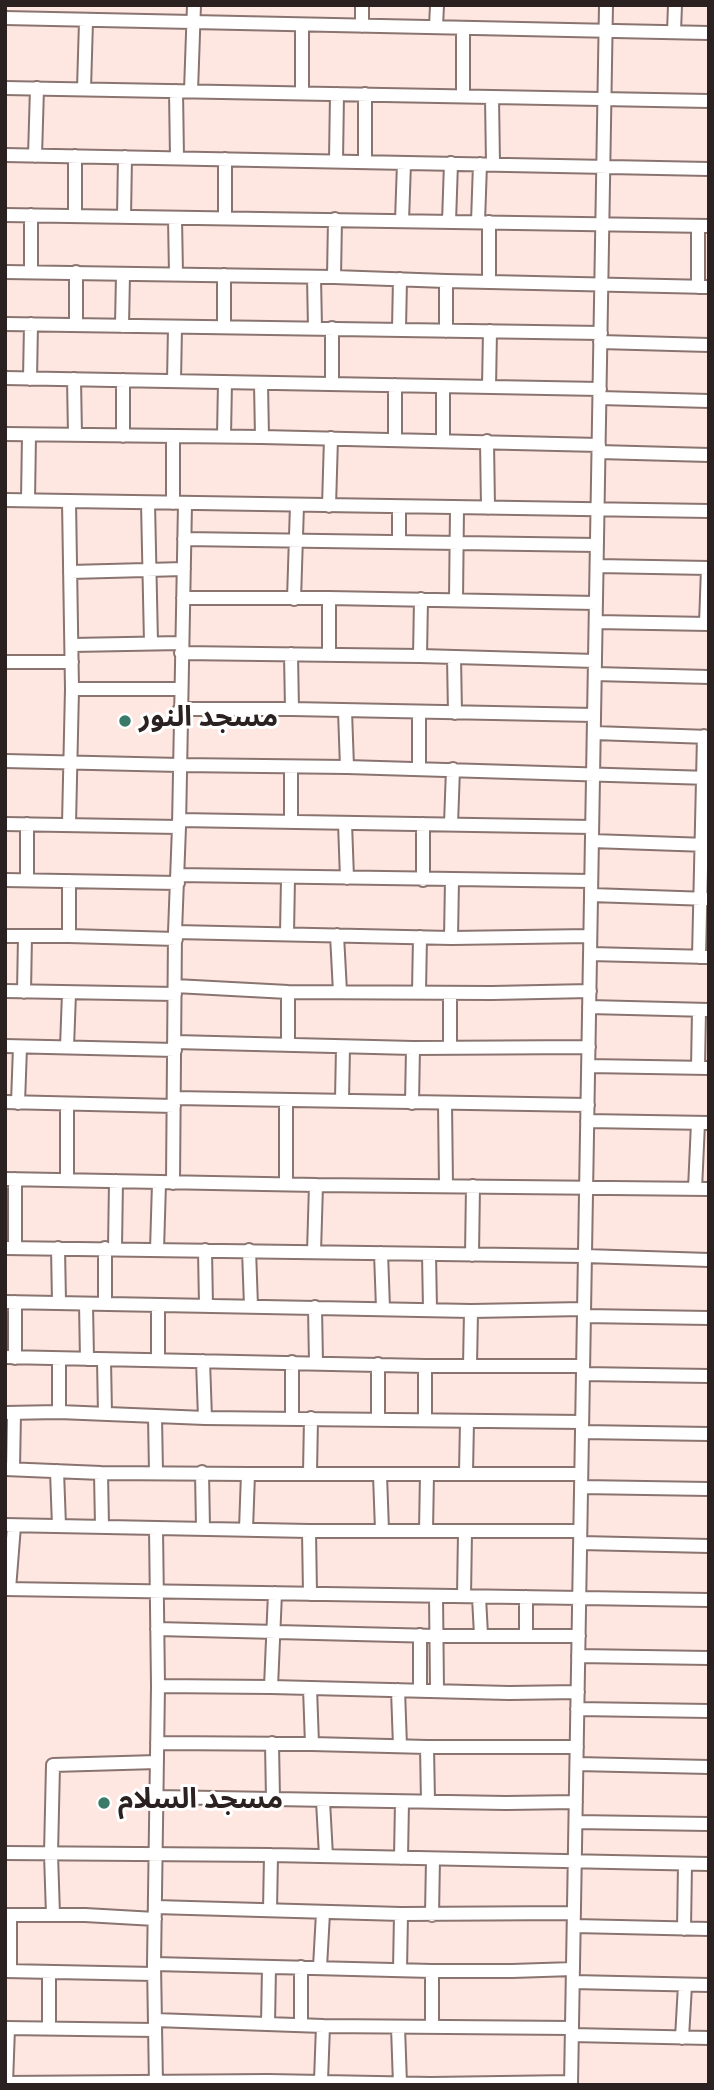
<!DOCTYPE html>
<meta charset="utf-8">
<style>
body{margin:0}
#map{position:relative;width:714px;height:2090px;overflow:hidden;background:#fee6e1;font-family:Spectral,serif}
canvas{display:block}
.frame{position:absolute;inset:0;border:7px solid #2a2120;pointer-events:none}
</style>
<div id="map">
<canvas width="714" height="2090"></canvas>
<div class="frame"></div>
</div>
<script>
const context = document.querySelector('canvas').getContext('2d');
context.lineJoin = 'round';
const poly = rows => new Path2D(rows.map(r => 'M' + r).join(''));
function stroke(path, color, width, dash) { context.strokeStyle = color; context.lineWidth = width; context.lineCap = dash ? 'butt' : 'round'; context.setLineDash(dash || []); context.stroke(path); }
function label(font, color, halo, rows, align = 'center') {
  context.font = font + ' Spectral,"Noto Sans Arabic",serif'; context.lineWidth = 6; context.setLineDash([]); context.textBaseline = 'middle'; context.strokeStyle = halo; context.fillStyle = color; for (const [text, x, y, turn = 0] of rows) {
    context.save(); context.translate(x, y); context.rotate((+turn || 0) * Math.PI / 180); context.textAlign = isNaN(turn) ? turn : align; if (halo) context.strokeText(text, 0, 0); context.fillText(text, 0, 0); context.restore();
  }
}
const minor = poly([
 [5,18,709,33],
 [362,26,362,5],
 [436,27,437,5],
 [674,32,675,5],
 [5,88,709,101],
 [84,89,86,21],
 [176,91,177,158],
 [191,91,194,5],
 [302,93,302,25],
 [463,96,463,28],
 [492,97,493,164],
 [5,155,709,169],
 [35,156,37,88],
 [75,156,75,216],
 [225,159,225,218],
 [336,161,337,94],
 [365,162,365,94],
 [5,215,709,226],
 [124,217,125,157],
 [175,218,176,274],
 [402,221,404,163],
 [449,222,451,163],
 [478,222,480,164],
 [489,222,489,282],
 [5,272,334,277,446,281,709,287],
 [31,272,31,215],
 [314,277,315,328],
 [334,277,335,219],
 [698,287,698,226],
 [5,324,601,333],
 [76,324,76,272],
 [122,326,123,274],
 [224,327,224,275],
 [332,328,332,384],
 [399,329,400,279],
 [446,331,446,281],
 [600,342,709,345],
 [5,378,600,389],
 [30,379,31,324],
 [74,379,75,435],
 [123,380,123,436],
 [174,381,175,327],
 [261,383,262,437],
 [395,385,395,440],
 [443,387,443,441],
 [489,387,490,331],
 [600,398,709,401],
 [5,434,262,437,599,445],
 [224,436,225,382],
 [173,437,173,503],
 [487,441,488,508],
 [599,452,709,455],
 [5,500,709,511],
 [28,500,29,435],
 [69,501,72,689,69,824],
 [148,503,151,643],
 [329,506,331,438],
 [399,507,399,542],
 [184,539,597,545],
 [597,566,709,568],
 [70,572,184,569],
 [183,598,329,598,596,603],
 [329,598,329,655],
 [294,599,297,505],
 [456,600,457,508],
 [596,622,709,624],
 [706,624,708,568],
 [72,645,181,643],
 [181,653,420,656,595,661],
 [291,654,292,709],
 [420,656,421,599],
 [454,657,455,713],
 [5,662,72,662],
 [595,674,709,677],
 [72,689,181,689],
 [180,709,292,709,594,715],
 [345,711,347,767],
 [419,713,419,769],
 [594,733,709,737],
 [5,761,180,765,347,767,709,778],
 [179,820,592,827],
 [291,821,291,767],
 [345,823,347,878],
 [5,824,179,827],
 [451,824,453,769],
 [592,841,707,845],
 [178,875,591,881],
 [5,880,178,883],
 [27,880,27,824],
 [423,880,423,824],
 [69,881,69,936],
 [591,895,709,899],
 [175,932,451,938,590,936],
 [287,934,288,878],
 [337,935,340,992],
 [5,936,69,936,176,939],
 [451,938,452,880],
 [590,954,709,957],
 [699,957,704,736],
 [175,986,288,992,492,993,590,991],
 [5,991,175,994],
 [24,992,25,936],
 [288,992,288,1045],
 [419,992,420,937],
 [450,993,450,1047],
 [589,1007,709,1010],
 [175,1042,413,1048,589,1047],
 [5,1046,175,1050],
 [67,1047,69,993],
 [588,1066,709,1068],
 [698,1068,699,1010],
 [174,1098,588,1105],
 [342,1100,343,1047],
 [5,1102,174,1106],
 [18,1103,20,1047],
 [412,1103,413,1048],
 [445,1103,446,1186],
 [67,1104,67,1179],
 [587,1121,709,1123],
 [5,1179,316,1185,709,1189],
 [15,1179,15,1248],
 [173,1183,175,932,179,827,185,504],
 [286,1184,286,1100],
 [695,1189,698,1123],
 [5,1248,585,1256,709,1260],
 [58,1248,59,1302],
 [115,1248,116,1181],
 [157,1250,159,1183],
 [205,1250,206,1306],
 [249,1250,251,1306],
 [314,1252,316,1185],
 [381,1253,383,1308],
 [429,1254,430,1309],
 [472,1255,473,1186],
 [5,1302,471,1311,584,1309],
 [15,1302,15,1358],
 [86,1304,87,1359],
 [105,1304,105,1248],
 [158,1305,158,1359],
 [315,1307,316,1363],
 [584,1316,709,1318],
 [5,1357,425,1366,583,1366],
 [104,1360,105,1414],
 [203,1361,205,1418],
 [292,1362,292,1418],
 [378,1364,378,1419],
 [425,1366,425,1420],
 [470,1366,471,1311],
 [583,1374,709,1376],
 [59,1412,59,1359],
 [5,1413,59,1412,205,1418,582,1422],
 [155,1416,156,1473],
 [582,1432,709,1434],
 [5,1469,101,1473,248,1474,581,1474],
 [13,1469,14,1413],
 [57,1471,59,1526],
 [202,1472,203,1528],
 [101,1473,102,1526],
 [310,1473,311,1418],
 [466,1473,467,1421],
 [380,1475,382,1530],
 [581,1487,709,1489],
 [5,1525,309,1531,580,1531],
 [246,1529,248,1474],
 [309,1531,310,1594],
 [426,1531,427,1474],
 [581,1543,709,1546],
 [5,1589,709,1600],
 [9,1589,14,1526],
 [436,1596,437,1690],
 [464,1596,465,1532],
 [479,1597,481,1635],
 [526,1597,526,1636],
 [157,1629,436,1636,579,1636],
 [578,1656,709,1658],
 [158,1686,271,1687,509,1693,578,1692],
 [271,1687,275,1593],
 [310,1688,312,1744],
 [398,1690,400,1746],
 [420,1690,420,1635],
 [577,1709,709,1711],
 [157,1743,312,1744,427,1747,577,1747],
 [272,1743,273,1799],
 [427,1747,428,1801],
 [577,1764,709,1767],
 [157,1797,506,1803,576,1802],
 [323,1801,326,1856],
 [576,1822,709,1824],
 [5,1853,271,1855,709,1864],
 [401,1858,402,1802],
 [155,1907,401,1914,574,1913],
 [270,1910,271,1855],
 [5,1915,85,1915,155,1919],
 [53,1915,51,1854,53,1765,157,1762],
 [432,1915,433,1859],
 [574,1926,709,1929],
 [684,1929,685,1864],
 [154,1964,432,1971,512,1971,573,1969],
 [320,1967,323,1913],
 [400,1970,401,1914],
 [5,1971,154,1974],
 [10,1971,10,1915],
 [49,1972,49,2028],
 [573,1982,709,1985],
 [155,2020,323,2026,572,2028],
 [268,2024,269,1967],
 [301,2025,301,1967],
 [398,2027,400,2084],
 [432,2027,432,1971],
 [5,2028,155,2030],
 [572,2035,709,2038],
 [682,2038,685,1985],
 [321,2081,323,2026],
 [5,2083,268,2081,431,2084,571,2082],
 [6,2083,8,2028],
 [156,2085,154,1964,158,1686,156,1528],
 [571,2085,606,5]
]);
stroke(minor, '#897470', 16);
stroke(minor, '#fff', 12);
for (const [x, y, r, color] of [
 [125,721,7,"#3a7a68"],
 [104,1803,7,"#3a7a68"]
]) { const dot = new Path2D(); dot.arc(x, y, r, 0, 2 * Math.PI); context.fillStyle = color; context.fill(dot); stroke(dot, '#fff', 2.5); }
label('bold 28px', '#2a2120', '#fff', [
 ["مسجد النور",139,721],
 ["مسجد السلام",118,1803]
], 'left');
</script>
